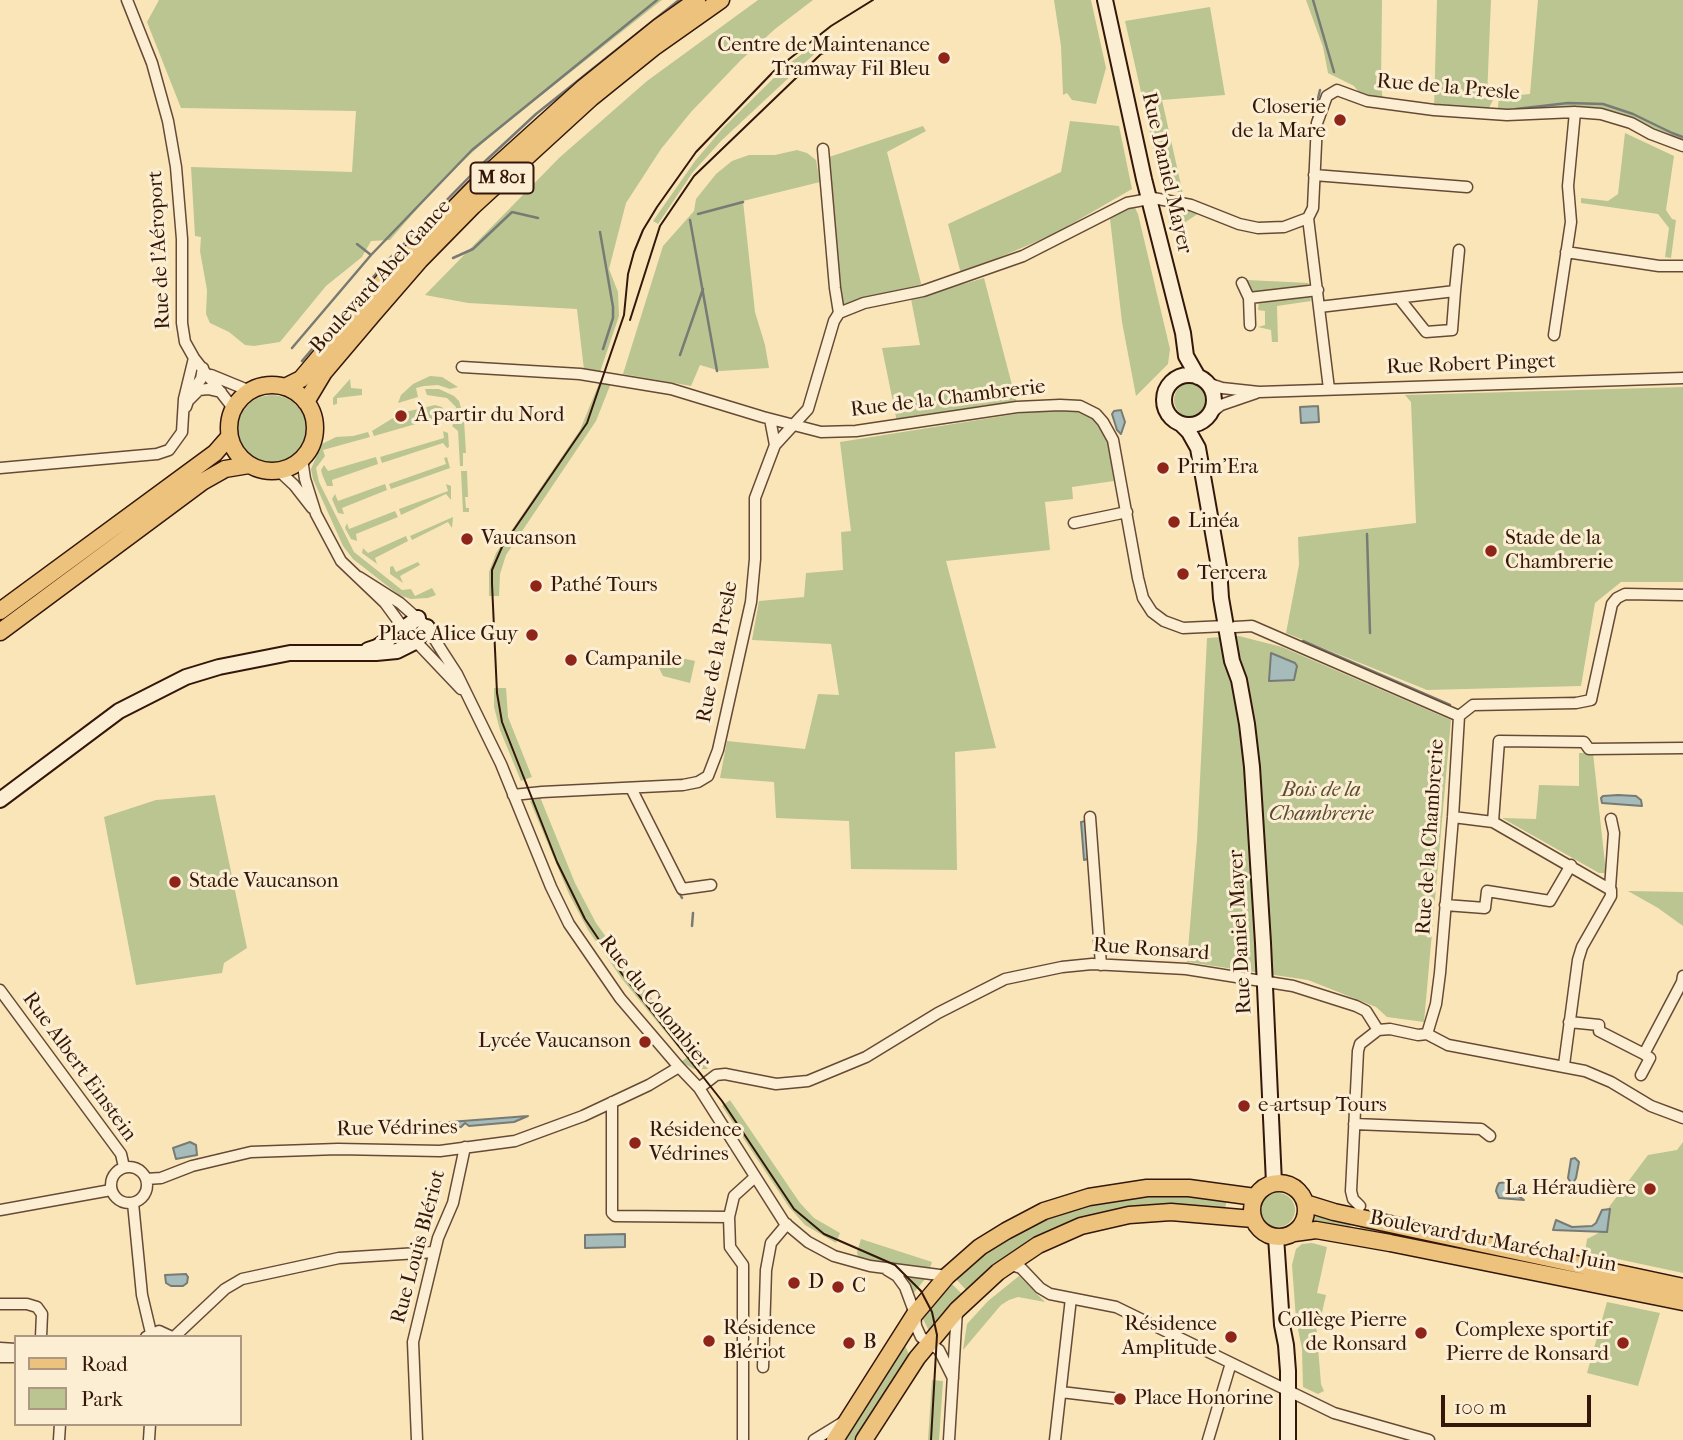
<!DOCTYPE html>
<meta charset="utf-8">
<style>
body{margin:0}
#map{position:relative;width:1683px;height:1440px;overflow:hidden;background:#fae5b9;font-family:"IM FELL French Canon",serif}
canvas{display:block}
.legend{position:absolute;left:14px;top:1335px;width:228px;height:91px;box-sizing:border-box;background:#fceed2;border:2px solid #ac9882;margin:0;padding:9px 12px;list-style:none;font-size:21px;color:#34170a}
.legend li{display:flex;align-items:center;gap:14px;height:35px}
.legend b{width:35px;border:2px solid #ac9882}
.scale{position:absolute;left:1441px;top:1395px;width:150px;height:32px;box-sizing:border-box;border:4px solid #34170a;border-top:0;padding-left:9px;font-size:21px;line-height:24px;white-space:nowrap;color:#34170a;-webkit-text-stroke:5px #fceed2;paint-order:stroke}
</style>
<div id="map">
<canvas width="1683" height="1440"></canvas>
<ul class="legend">
<li><b style="height:9px;background:#edc27c"></b>Road</li>
<li><b style="height:19px;background:#bac592"></b>Park</li>
</ul>
<div class="scale">100 m</div>
</div>
<script>
const context = document.querySelector('canvas').getContext('2d');
context.lineJoin = 'round';
function fillPath(path, color) { context.fillStyle = color; context.fill(path, 'evenodd'); }
const poly = rows => new Path2D(rows.map(r => 'M' + r).join(''));
function stroke(path, color, width, dash) { context.strokeStyle = color; context.lineWidth = width; context.lineCap = dash ? 'butt' : 'round'; context.setLineDash(dash || []); context.stroke(path); }
function label(font, color, halo, rows, align = 'center') {
  context.font = font + ' "IM FELL French Canon",serif'; context.lineWidth = 6; context.setLineDash([]); context.textBaseline = 'middle'; context.strokeStyle = halo; context.fillStyle = color; for (const [text, x, y, turn = 0] of rows) {
    context.save(); context.translate(x, y); context.rotate((+turn || 0) * Math.PI / 180); context.textAlign = isNaN(turn) ? turn : align; if (halo) context.strokeText(text, 0, 0); context.fillText(text, 0, 0); context.restore();
  }
}
fillPath(poly([
 [159,0,662,0,495,132,445,177,390,240,371,241,362,257,326,286,280,342,254,346,245,345,229,332,210,323,206,314,207,290,200,251,201,237,195,236,191,167,352,172,356,111,181,108,147,22],
 [758,0,813,0,775,29,740,61,691,112,661,149,626,203,609,269,618,292,619,316,600,372,584,370,577,309,468,303,425,295,559,158,647,81],
 [1054,0,1091,0,1106,68,1096,104,1072,100,1067,93,1063,95,1061,46],
 [1306,0,1382,0,1381,84,1383,103,1363,97,1354,86,1328,73,1323,47],
 [1437,0,1491,0,1487,97,1494,98,1486,114,1434,110],
 [1538,0,1683,0,1683,146,1614,117,1497,115,1499,97,1530,94],
 [1210,7,1225,95,1162,100,1183,194,1176,191,1168,191,1162,185,1125,21],
 [821,40,824,45,721,141,693,172,658,224,653,221,695,161,723,128,787,65],
 [1070,121,1119,126,1132,189,1054,234,961,274,948,224,1061,172],
 [923,126,926,131,887,152,922,287,847,305,842,303,838,299,826,158],
 [1625,133,1674,156,1666,210,1672,219,1676,220,1671,258,1665,257,1669,228,1658,214,1581,203,1581,198,1608,201,1618,194],
 [797,150,807,153,816,160,820,182,743,201,755,312,765,345,769,368,720,371,700,365,691,386,623,374,663,246,694,211,696,199,716,174,732,161,749,155,775,155],
 [1176,204,1199,213,1171,232,1167,213],
 [1130,207,1135,208,1138,214,1170,349,1168,364,1136,396,1122,322,1110,219],
 [984,278,1017,404,897,422,882,348,920,345,911,299],
 [1247,280,1309,283,1306,286,1254,292,1249,288],
 [1310,296,1311,301,1277,306,1278,342,1272,342,1271,330,1258,327,1265,325,1265,311,1258,310,1259,302],
 [430,376,442,377,458,387,450,389,438,385,424,386,416,388,418,397,398,403,401,395,413,384],
 [350,379,351,388,362,389,362,395,337,398,337,404,333,405,333,398],
 [600,381,611,383,596,421,506,555,500,574,499,596,489,596,489,572,496,553,580,430],
 '1174 400a17 17 0 1 1 34 0a17 17 0 1 1-34 0Z',
 [1683,387,1683,582,1621,582,1595,603,1581,686,1427,690,1286,633,1299,565,1298,537,1416,523,1411,402,1405,395],
 [425,389,439,389,454,396,459,401,463,415,455,415,456,407,447,398,427,395],
 '238 429a34 34 0 1 1 68 0a34 34 0 1 1-68 0Z',
 [435,405,442,407,447,415,374,436,372,431,401,413],
 [1055,410,1078,411,1093,417,1099,423,1108,443,1114,481,1072,487,1073,499,1045,502,1050,550,946,561,996,748,955,752,957,870,851,869,849,821,776,818,774,782,720,778,727,741,805,749,818,694,839,695,831,644,752,640,759,601,804,597,806,573,843,570,841,532,851,531,840,442,1022,413],
 [456,419,464,420,466,453,463,453,463,466,460,466,458,431,452,426],
 [443,431,448,433,449,447,447,448,443,443,382,463,380,457,444,438],
 [368,432,370,437,323,450,325,456,316,468,319,482,354,552,402,590,411,589,415,596,432,588,436,595,428,598,411,599,399,595,353,559,343,546,313,479,311,469,322,444,336,437,353,436],
 [376,457,378,464,332,480,333,486,327,486,322,474,321,470,324,465,328,471],
 [447,457,450,468,391,489,389,484,446,464,444,458],
 [461,471,467,471,468,497,465,497,466,508,469,508,469,512,463,512],
 [385,484,387,490,342,508,344,514,338,513,332,499,335,494,338,501],
 [446,484,451,486,451,500,446,494,401,515,399,509,448,491],
 [395,511,398,517,356,534,357,541,351,539,345,528,347,523,349,529],
 [453,517,452,528,448,522,412,540,410,536],
 [406,536,408,541,375,558,377,564,362,553,363,548,368,553],
 [418,562,420,565,400,576,403,583,390,574,390,567,393,566,396,572],
 [1239,636,1282,647,1451,720,1424,1022,1387,1017,1376,1007,1308,980,1187,962,1197,840,1207,638],
 [677,657,695,661,690,683,663,676,658,666],
 [494,688,506,688,508,717,532,777,521,781,500,730,494,707],
 [1579,753,1593,753,1606,873,1599,873,1502,818,1536,819,1539,785,1579,786],
 [215,795,247,948,224,963,222,973,136,985,104,817,156,800],
 [540,797,575,883,596,923,634,976,689,1045,681,1051,622,979,588,930,569,894,530,801],
 [1628,891,1683,892,1683,926,1658,908],
 [694,1052,708,1069,694,1069,681,1062],
 [730,1100,800,1203,814,1218,840,1233,836,1243,805,1225,789,1207,722,1106],
 [1683,1142,1683,1273,1585,1252,1587,1239,1608,1228,1609,1207,1648,1155,1677,1150],
 [1165,1193,1227,1199,1225,1209,1086,1219,968,1292,955,1278,972,1259,1033,1222,1098,1201],
 '1261 1210a17 17 0 1 1 34 0a17 17 0 1 1-34 0Z',
 [1311,1211,1351,1221,1350,1230,1308,1224],
 [1361,1223,1477,1247,1683,1297,1359,1231],
 [861,1239,932,1262,929,1271,858,1257,857,1252],
 [1312,1243,1327,1247,1317,1293,1326,1295,1320,1321,1316,1322,1321,1384,1324,1391,1318,1394,1303,1387,1302,1349,1296,1319,1292,1265,1296,1249,1302,1244],
 [899,1272,925,1279,913,1294],
 [1019,1276,1045,1302,1018,1297,1009,1300,1001,1305,963,1350,967,1324,988,1301],
 [950,1282,964,1296,931,1332,929,1331,922,1317],
 [1607,1302,1660,1313,1638,1386,1587,1373],
 [903,1341,911,1359,858,1440,842,1440],
 [932,1380,943,1381,939,1440,928,1440]
]), '#bac592');
const water = poly([
 [1318,406,1319,422,1301,423,1300,407,1318,406],
 [1121,410,1125,422,1121,434,1117,430,1112,414,1114,411,1121,410],
 [1271,653,1295,663,1297,666,1294,680,1269,681,1271,653],
 [1618,795,1636,796,1641,800,1642,806,1602,803,1601,798,1603,796,1618,795],
 [1086,821,1088,859,1084,860,1081,822,1086,821],
 [528,1116,514,1122,469,1126,465,1123,461,1127,410,1134,410,1125,528,1116],
 [190,1142,196,1145,197,1155,176,1159,173,1148,190,1142],
 [1575,1158,1579,1162,1576,1178,1573,1183,1571,1183,1568,1178,1571,1159,1575,1158],
 [1508,1182,1516,1194,1524,1200,1499,1198,1496,1191,1497,1187,1499,1183,1508,1182],
 [1610,1209,1607,1232,1553,1230,1556,1220,1572,1227,1592,1226,1596,1223,1602,1210,1610,1209],
 [625,1234,625,1247,585,1248,585,1235,625,1234],
 [186,1274,188,1277,187,1283,183,1286,171,1286,166,1283,165,1275,186,1274]
]);
fillPath(water, '#a5bcbb');
stroke(water, '#787a74', 2);
stroke(poly([
 [1313,0,1334,72],
 [1516,109,1568,103,1603,104,1633,114,1672,133,1683,137],
 [1312,123,1320,90],
 [698,214,743,202],
 [690,220,717,371],
 [600,232,613,307,613,318,603,349],
 [357,244,371,255],
 [453,258,473,249,512,212,538,218],
 [292,348,371,255,472,150,657,0],
 [680,355,703,289],
 [302,361,386,262,480,166,536,114,679,0],
 [1367,534,1370,633],
 [1303,641,1450,705],
 [666,868,682,898],
 [692,926,693,913]
]), '#787a74', 2.5);
const street = poly([
 [127,0,152,63,168,121,176,167,182,239,182,323,185,342,194,358,233,408],
 [823,149,835,288,839,313],
 [1314,175,1467,187],
 [1153,198,1191,205,1239,224,1258,228,1284,227,1308,218,1313,208,1317,123,1327,96,1337,90,1367,101,1434,110,1507,115,1575,112,1601,114,1631,123,1651,134,1683,146],
 [1308,218,1329,389],
 [1566,252,1659,266,1683,266],
 [1242,283,1249,298,1250,325],
 [1455,291,1459,250],
 [1249,298,1318,290],
 [1319,307,1455,291,1452,330,1426,332,1399,298],
 [1554,335,1571,222,1568,186,1575,112],
 [462,367,580,374,671,389,763,417,821,432,856,431,1017,407,1060,405,1080,406,1096,414,1103,422,1113,440,1138,578,1143,598,1152,612,1164,621,1183,628,1226,626],
 [211,375,250,391],
 [1207,383,1222,388,1259,392,1683,378],
 [190,394,201,379,203,368],
 [186,407,188,401,199,390,208,389,221,392],
 [1210,414,1221,405,1256,393],
 [770,419,775,445],
 [302,459,305,479,316,514,341,561,385,603,404,629,461,689],
 [0,468,157,454,169,450,182,432,184,399,194,358],
 [279,471,294,485,312,508],
 [1074,523,1127,512],
 [359,577,400,603,427,627,442,651,457,674,501,764,551,887,569,924,620,998,679,1067,699,1088,784,1222,808,1242,834,1256,870,1266,947,1276],
 [1235,627,1252,626,1459,716,1453,817,1440,973,1436,1004,1427,1034],
 [1459,716,1473,705,1576,703,1591,700,1612,604,1617,598,1625,594,1683,595],
 [631,788,682,889,711,885],
 [513,795,542,792,683,785,698,782,708,776,718,750,751,602,755,559,755,498,775,445,808,409,834,321,839,313,864,303,923,291,1023,256,1127,203,1149,199],
 [1090,817,1101,965],
 [1453,817,1493,822,1611,890,1611,896,1582,947,1578,960,1564,1065],
 [1493,822,1499,741,1584,742,1589,749,1683,748],
 [1610,888,1614,833,1611,819],
 [1445,905,1485,908,1487,891,1550,901,1571,865],
 [0,990,121,1154,124,1167],
 [1569,1022,1599,1025,1599,1031,1644,1054,1682,982,1683,976],
 [1641,1075,1650,1058,1644,1054],
 [699,1088,716,1075,725,1074,776,1084,808,1081,866,1057,938,1013,1005,979,1062,967,1092,964,1186,969,1293,986,1356,1006,1366,1011,1378,1030],
 [612,1102,612,1213,615,1216,729,1217],
 [1354,1124,1481,1129,1490,1136],
 '111 1185a18 18 0 1 1 36 0a18 18 0 1 1-36 0Z',
 [146,1179,161,1178,192,1166,251,1152,338,1149,440,1151,515,1141,583,1116,649,1085,679,1067],
 [133,1203,142,1295,151,1333],
 [1360,1206,1353,1199,1351,1191,1358,1051,1360,1044,1378,1030,1390,1029,1418,1035,1427,1034,1448,1045,1585,1071,1611,1082,1651,1106,1683,1118],
 [0,1210,111,1190],
 [1008,1264,1021,1268,1040,1288,1050,1294,1116,1307,1334,1413,1429,1440],
 [887,1270,897,1276,905,1287,915,1314,916,1326,921,1337,939,1350,953,1378],
 [0,1304,27,1304,37,1307,42,1314,41,1337],
 [146,1337,159,1331,172,1337],
 [174,1337,225,1289,242,1279,339,1258,434,1252],
 [0,1348,16,1349],
 [0,1357,16,1357],
 [763,1367,766,1270,771,1243,787,1224],
 [1061,1392,1120,1399],
 [59,1440,60,1424],
 [149,1440,150,1424],
 [417,1440,413,1342,438,1238,453,1203,465,1147],
 [743,1440,743,1265,730,1247,729,1217,734,1196,755,1177],
 [814,1440,845,1421],
 [949,1440,957,1310],
 [1055,1440,1071,1298],
 [1208,1440,1231,1363]
]);
const secondary = poly([
 [1105,0,1144,179,1183,333,1186,356,1198,377],
 '1164 400a25 25 0 1 1 50 0a25 25 0 1 1-50 0Z',
 [1182,425,1189,432,1198,448,1219,567,1221,598,1232,661,1239,680,1247,724,1252,767,1263,943,1274,1183],
 [368,650,377,647,418,618],
 [0,800,119,711,186,677,219,667,290,653,376,653,397,651,415,642,427,627],
 [1276,1237,1282,1325,1286,1345,1288,1371,1288,1440]
]);
const primary = poly([
 '229 428a43 43 0 1 1 86 0a43 43 0 1 1-86 0Z',
 [285,387,301,379,385,279,491,171,583,88,660,26,697,0],
 [306,402,324,372,374,313,420,260,473,206,591,98,653,48,721,0],
 [0,611,215,453,229,437],
 [0,632,202,482,225,469,249,465],
 '1252 1210a27 27 0 1 1 54 0a27 27 0 1 1-54 0Z',
 [1305,1203,1334,1212,1683,1287],
 [1294,1233,1316,1230,1390,1243,1683,1302],
 [835,1440,915,1314,947,1276,980,1247,1006,1231,1044,1211,1089,1197,1147,1188,1189,1188,1255,1197],
 [864,1440,917,1358,957,1310,998,1272,1038,1245,1081,1226,1129,1215,1171,1212,1253,1219]
]);
stroke(street, '#664a36', 13);
stroke(secondary, '#34170a', 18);
stroke(primary, '#34170a', 19);
stroke(street, '#fceed2', 10);
stroke(secondary, '#fceed2', 14);
stroke(primary, '#edc27c', 16);
stroke(poly([
 [873,0,831,26,774,71,696,152,657,207,643,230,634,252,628,274,624,315,587,423,502,547,492,570,492,584,497,693,502,722,557,862,585,919,622,974,722,1101,794,1209,824,1234,895,1265,921,1291,932,1312,937,1335,931,1440],
 [630,320,660,226,694,176,821,54,857,40]
]), '#34170a', 2);
for (const [x, y, r, color] of [
 [944,58,7,"#8f2418"],
 [1340,120,7,"#8f2418"],
 [401,416,7,"#8f2418"],
 [1163,468,7,"#8f2418"],
 [1174,522,7,"#8f2418"],
 [467,539,7,"#8f2418"],
 [1491,551,7,"#8f2418"],
 [1183,574,7,"#8f2418"],
 [536,586,7,"#8f2418"],
 [532,635,7,"#8f2418"],
 [571,660,7,"#8f2418"],
 [175,882,7,"#8f2418"],
 [645,1042,7,"#8f2418"],
 [1244,1106,7,"#8f2418"],
 [635,1143,7,"#8f2418"],
 [1650,1189,7,"#8f2418"],
 [794,1283,7,"#8f2418"],
 [838,1287,7,"#8f2418"],
 [1421,1333,7,"#8f2418"],
 [1231,1337,7,"#8f2418"],
 [709,1341,7,"#8f2418"],
 [849,1343,7,"#8f2418"],
 [1623,1343,7,"#8f2418"],
 [1120,1399,7,"#8f2418"]
]) { const dot = new Path2D(); dot.arc(x, y, r, 0, 2 * Math.PI); context.fillStyle = color; context.fill(dot); stroke(dot, '#fceed2', 2.5); }
for (const [x, y, w] of [
 [502,178,63]
]) { const box = new Path2D(); box.roundRect(x - w / 2, y - 15.5, w, 31, 5); context.fillStyle = '#fceed2'; context.fill(box); stroke(box, '#34170a', 2); }
label('bold 19px', '#34170a', null, [
 ["M 801",502,178]
]);
label('21px', '#34170a', '#fceed2', [
 ["Centre de Maintenance",930,46,"right"],
 ["Tramway Fil Bleu",930,70,"right"],
 ["Closerie",1326,108,"right"],
 ["de la Mare",1326,132,"right"],
 ["À partir du Nord",415,416],
 ["Prim'Era",1177,468],
 ["Linéa",1188,522],
 ["Vaucanson",481,539],
 ["Stade de la",1505,539],
 ["Chambrerie",1505,563],
 ["Tercera",1197,574],
 ["Pathé Tours",550,586],
 ["Place Alice Guy",518,635,"right"],
 ["Campanile",585,660],
 ["Stade Vaucanson",189,882],
 ["Lycée Vaucanson",631,1042,"right"],
 ["e-artsup Tours",1258,1106],
 ["Résidence",649,1131],
 ["Védrines",649,1155],
 ["La Héraudière",1636,1189,"right"],
 ["D",808,1283],
 ["C",852,1287],
 ["Collège Pierre",1407,1321,"right"],
 ["de Ronsard",1407,1345,"right"],
 ["Résidence",1217,1325,"right"],
 ["Amplitude",1217,1349,"right"],
 ["Résidence",723,1329],
 ["Blériot",723,1353],
 ["Complexe sportif",1609,1331,"right"],
 ["Pierre de Ronsard",1609,1355,"right"],
 ["B",863,1343],
 ["Place Honorine",1134,1399]
], 'left');
label('21px', '#34170a', '#fceed2', [
 ["Rue de la Presle",1448,88,5],
 ["Rue Daniel Mayer",1166,173,77],
 ["Rue de l'Aéroport",160,250,-93],
 ["Boulevard Abel Gance",381,277,-48],
 ["Rue Robert Pinget",1471,365,-2],
 ["Rue de la Chambrerie",948,399,-7],
 ["Rue de la Presle",718,652,-79],
 ["Rue de la Chambrerie",1431,837,-86],
 ["Rue Daniel Mayer",1241,932,-93],
 ["Rue Ronsard",1151,950,4],
 ["Rue du Colombier",654,1002,51],
 ["Rue Albert Einstein",79,1067,54],
 ["Rue Védrines",397,1129,-1],
 ["Boulevard du Maréchal Juin",1493,1242,11],
 ["Rue Louis Blériot",419,1247,-75]
]);
label('italic 21px', '#5c4b33', '#fceed2', [
 ["Bois de la",1321,791],
 ["Chambrerie",1321,815]
]);
</script>
